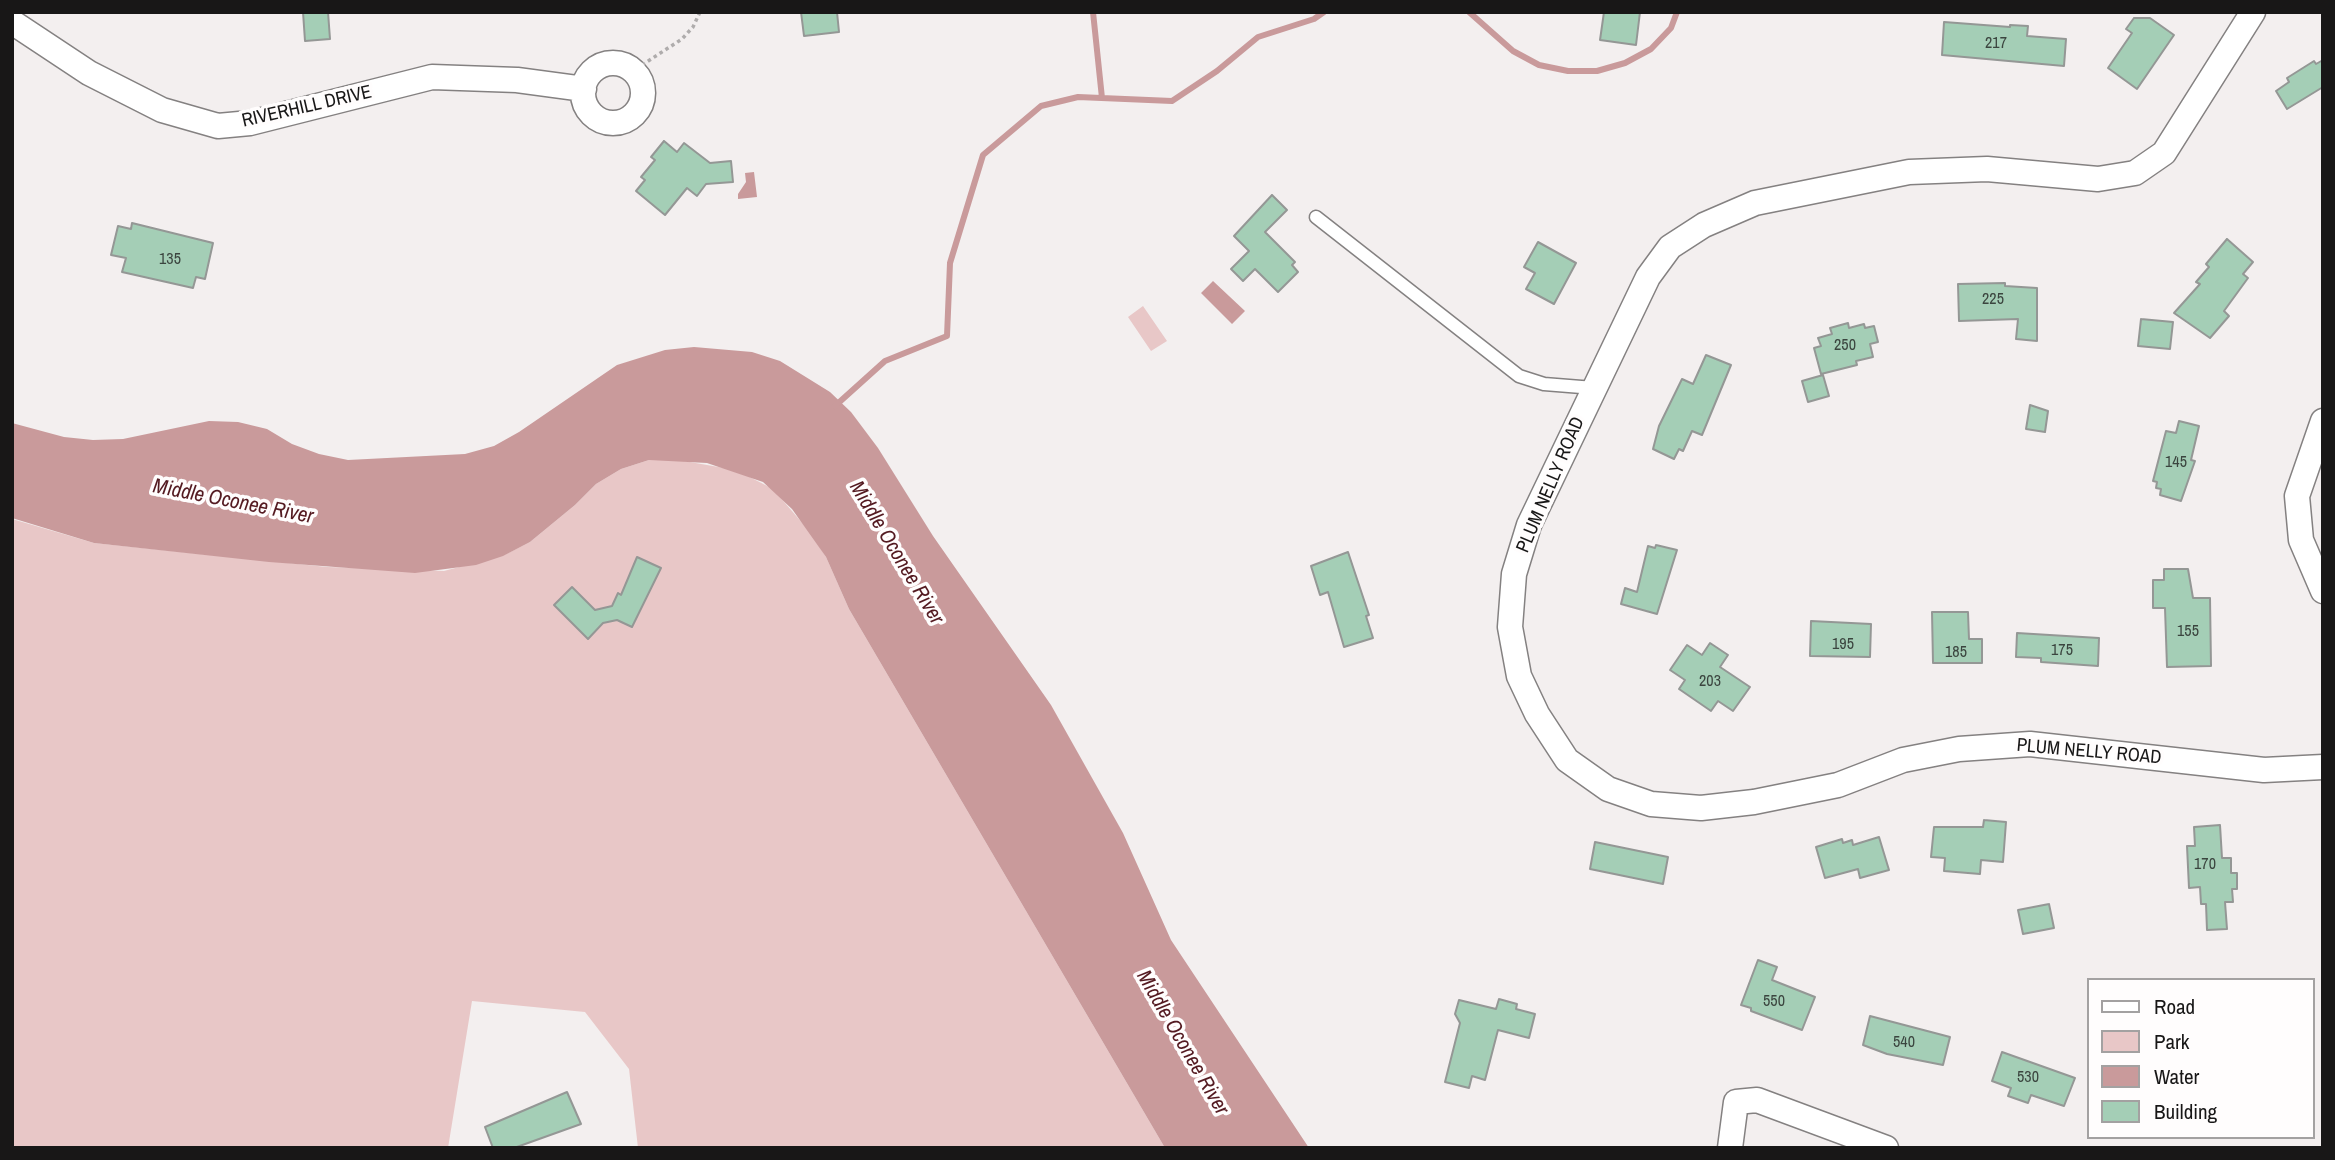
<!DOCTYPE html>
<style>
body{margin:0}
#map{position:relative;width:2335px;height:1160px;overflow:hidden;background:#f3efef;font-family:"Archivo Narrow",sans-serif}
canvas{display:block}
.frame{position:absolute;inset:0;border:14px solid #181717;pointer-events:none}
.legend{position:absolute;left:2087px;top:978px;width:228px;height:161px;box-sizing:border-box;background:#fffdfd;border:2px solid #a3a1a1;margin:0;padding:9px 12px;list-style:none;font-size:21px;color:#181717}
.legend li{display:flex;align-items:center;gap:14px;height:35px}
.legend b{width:35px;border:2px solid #a3a1a1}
</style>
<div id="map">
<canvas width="2335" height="1160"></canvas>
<div class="frame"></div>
<ul class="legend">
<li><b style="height:9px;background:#fff"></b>Road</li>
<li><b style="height:19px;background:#e8c7c7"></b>Park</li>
<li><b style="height:19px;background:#c99a9b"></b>Water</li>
<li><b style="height:19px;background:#a4ceb6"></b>Building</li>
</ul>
</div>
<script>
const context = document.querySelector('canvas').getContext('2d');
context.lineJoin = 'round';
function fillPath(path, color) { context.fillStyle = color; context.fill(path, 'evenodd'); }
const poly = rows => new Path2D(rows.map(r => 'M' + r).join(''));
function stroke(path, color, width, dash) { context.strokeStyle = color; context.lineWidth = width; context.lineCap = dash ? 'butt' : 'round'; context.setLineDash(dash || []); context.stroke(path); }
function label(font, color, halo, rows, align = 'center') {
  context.font = font + ' "Archivo Narrow",sans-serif'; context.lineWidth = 7; context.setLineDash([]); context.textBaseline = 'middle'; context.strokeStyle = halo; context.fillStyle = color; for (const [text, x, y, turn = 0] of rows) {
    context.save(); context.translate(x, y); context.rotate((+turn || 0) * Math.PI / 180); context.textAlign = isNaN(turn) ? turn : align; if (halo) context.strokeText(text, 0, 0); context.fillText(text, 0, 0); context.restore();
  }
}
fillPath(poly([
 [1143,306,1167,341,1151,351,1128,317],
 [649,460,678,460,736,470,773,489,810,532,826,557,849,609,1165,1148,638,1148,629,1069,585,1012,472,1001,448,1148,12,1148,12,519,94,543,327,567,444,571,504,555,530,542,575,505,596,484,621,469]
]), '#e8c7c7');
fillPath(poly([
 [754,172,757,197,738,199,738,194,746,182,745,173],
 [1213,281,1245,311,1232,324,1201,293],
 [694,347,752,352,780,361,830,392,851,412,878,448,933,536,1051,705,1123,833,1171,940,1309,1148,1165,1148,849,609,826,557,792,509,763,482,707,463,649,460,621,469,596,484,575,505,530,542,503,556,476,565,415,573,269,562,94,543,12,518,12,423,64,437,93,440,123,439,209,421,238,422,267,429,292,444,319,454,348,460,465,454,494,446,519,432,617,365,665,350]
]), '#c99a9b');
stroke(poly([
 [1093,12,1102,98],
 [1469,12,1513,51,1539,65,1568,71,1597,71,1625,63,1651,49,1671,28,1677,12],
 [835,406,885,361,947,336,950,263,983,155,1041,106,1078,97,1172,101,1217,71,1258,37,1314,19,1324,12]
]), '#c99a9b', 6);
const building = poly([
 [303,12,328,12,330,39,305,41,303,12],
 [801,12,837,12,839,32,804,36,801,12],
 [1604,12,1640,12,1636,45,1600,40,1604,12],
 [2134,18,2150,18,2174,35,2137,89,2108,68,2132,33,2126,29,2134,18],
 [1944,22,2010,27,2010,25,2028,26,2027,36,2066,39,2064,66,1942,55,1944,22],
 [2323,60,2323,87,2287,109,2276,91,2289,82,2287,78,2314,61,2316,64,2323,60],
 [664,141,677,152,684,143,710,163,731,161,733,182,706,184,697,196,687,188,665,215,636,191,645,180,641,177,655,160,651,157,664,141],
 [1272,195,1287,210,1265,232,1295,262,1292,265,1298,272,1278,292,1255,269,1243,281,1231,269,1249,251,1234,236,1272,195],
 [132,223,213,243,205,279,196,277,193,288,122,272,126,258,111,255,118,226,131,229,132,223],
 [2227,239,2253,262,2243,274,2248,278,2224,311,2229,316,2210,338,2174,313,2200,284,2196,282,2209,267,2206,264,2227,239],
 [1538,242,1576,263,1554,304,1526,289,1535,273,1524,267,1538,242],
 [2005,283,2005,286,2037,288,2037,341,2016,339,2018,319,1959,321,1958,284,2005,283],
 [2141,319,2173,322,2170,349,2138,346,2141,319],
 [1848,323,1849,328,1864,324,1865,328,1874,326,1878,342,1870,344,1873,357,1856,361,1857,365,1821,374,1814,348,1821,346,1818,338,1832,334,1830,328,1848,323],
 [1706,355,1731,365,1702,435,1692,431,1683,451,1679,449,1674,459,1653,449,1659,426,1682,379,1693,384,1706,355],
 [1823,375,1829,396,1808,402,1802,381,1823,375],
 [2030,405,2048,411,2045,432,2026,429,2030,405],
 [2179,421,2199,426,2191,460,2195,461,2181,501,2160,495,2161,489,2156,488,2157,482,2153,481,2166,431,2176,433,2179,421],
 [1656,545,1677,550,1657,614,1621,604,1625,588,1637,592,1648,546,1655,548,1656,545],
 [1348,552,1369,615,1366,616,1373,638,1344,647,1328,592,1320,595,1311,566,1348,552],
 [637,557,661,568,632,627,617,620,603,623,588,639,554,605,572,587,595,610,612,606,618,593,621,595,637,557],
 [2164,569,2188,569,2193,598,2210,598,2211,666,2167,667,2165,608,2153,608,2153,580,2164,580,2164,569],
 [1932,612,1968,612,1969,639,1982,639,1982,663,1933,663,1932,612],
 [1811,621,1871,624,1870,657,1810,656,1811,621],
 [2017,633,2099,638,2098,666,2041,662,2041,658,2016,657,2017,633],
 [1710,643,1728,655,1720,667,1750,687,1733,711,1718,701,1711,711,1679,689,1685,680,1670,670,1687,645,1702,655,1710,643],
 [1984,820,2006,822,2003,862,1981,860,1980,874,1944,871,1945,858,1931,857,1934,827,1983,827,1984,820],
 [2220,825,2222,858,2231,858,2231,873,2237,873,2237,889,2232,889,2233,902,2225,902,2227,929,2207,930,2206,904,2201,904,2200,887,2189,888,2187,846,2195,846,2194,827,2220,825],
 [1879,837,1889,870,1860,878,1858,869,1825,878,1816,847,1842,839,1843,843,1852,840,1853,845,1879,837],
 [1595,842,1668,857,1663,884,1590,869,1595,842],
 [2049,904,2054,928,2023,934,2018,910,2049,904],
 [1758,960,1777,967,1772,980,1815,997,1802,1030,1751,1011,1751,1008,1741,1005,1758,960],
 [1499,999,1517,1004,1516,1009,1535,1014,1529,1038,1498,1030,1485,1080,1472,1076,1469,1088,1445,1082,1460,1023,1455,1014,1459,1000,1496,1009,1499,999],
 [1870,1016,1950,1037,1943,1065,1887,1054,1863,1045,1870,1016],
 [2002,1052,2075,1078,2064,1106,2031,1095,2028,1103,2008,1096,2011,1088,1992,1081,2002,1052],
 [567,1092,581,1124,514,1148,493,1148,485,1127,567,1092]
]);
fillPath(building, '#a4ceb6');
stroke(building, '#949795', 2);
const service = poly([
 [1316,217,1519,376,1544,384,1594,388]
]);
const minor = poly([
 [2253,12,2164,153,2135,173,2098,179,1987,169,1909,172,1755,203,1704,225,1670,247,1648,277,1529,525,1514,574,1510,627,1519,676,1537,714,1567,760,1608,789,1651,804,1701,808,1754,802,1838,785,1903,760,1959,749,2030,744,2264,770,2323,767],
 [12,22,89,73,162,110,218,126,250,123,432,77,517,80,584,89],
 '583 93a30 30 0 1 1 60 0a30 30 0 1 1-60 0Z',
 [2323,421,2297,496,2301,540,2323,591],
 [1730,1148,1736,1102,1757,1100,1886,1148]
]);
stroke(service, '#848181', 15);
stroke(minor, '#848181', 27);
stroke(poly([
 [642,65,682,39,693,27,700,12]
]), '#afacac', 3.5, [3.5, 3.5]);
stroke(service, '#fff', 12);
stroke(minor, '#fff', 24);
label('16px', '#3b453f', null, [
 ["217",1996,44],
 ["135",170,260],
 ["225",1993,300],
 ["250",1845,346],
 ["145",2176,463],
 ["155",2188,632],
 ["195",1843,645],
 ["175",2062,651],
 ["185",1956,653],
 ["203",1710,682],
 ["170",2205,865],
 ["550",1774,1002],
 ["540",1904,1043],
 ["530",2028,1078]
]);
label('19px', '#181717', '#fffdfd', [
 ["RIVERHILL DRIVE",307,107,-13],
 ["PLUM NELLY ROAD",1551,485,-67],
 ["PLUM NELLY ROAD",2089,752,5]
]);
label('italic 21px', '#541a21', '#fffdfd', [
 ["Middle Oconee River",233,502,11],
 ["Middle Oconee River",896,553,59],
 ["Middle Oconee River",1182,1043,60]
]);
</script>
